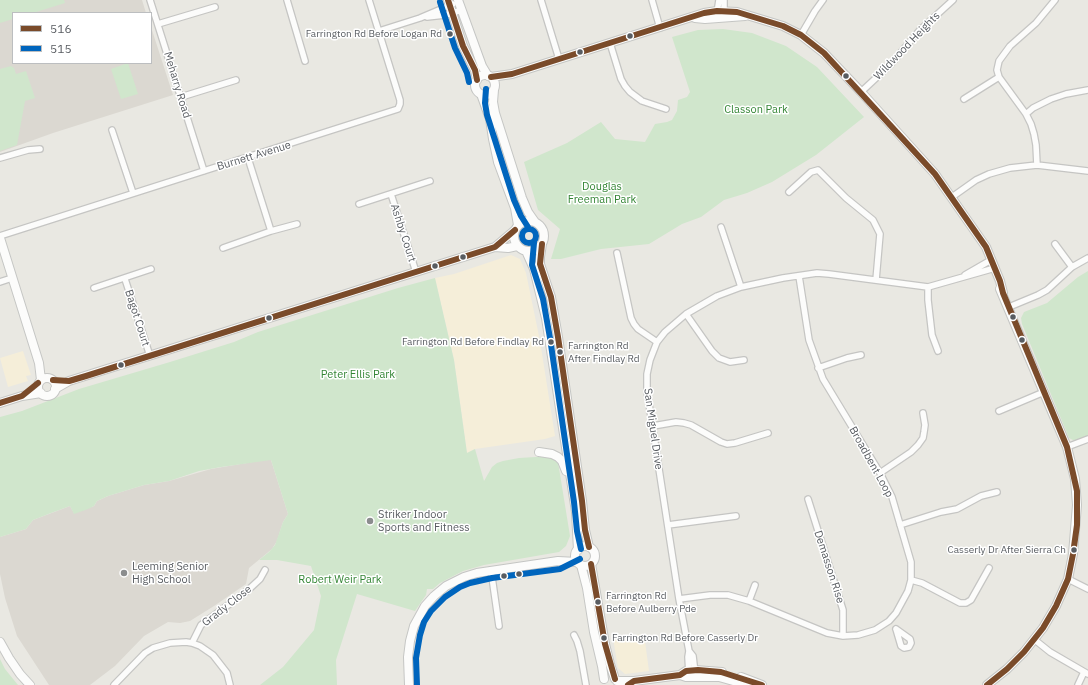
<!DOCTYPE html>
<style>
body{margin:0}
#map{position:relative;width:1088px;height:685px;overflow:hidden;background:#e9e8e2;font-family:"IBM Plex Sans",sans-serif}
canvas{display:block}
.legend{position:absolute;left:12px;top:12px;width:140px;height:52px;box-sizing:border-box;background:#fff;border:1px solid #bcbec0;margin:0;padding:5px 7px;list-style:none;font-size:12px;color:#585c61}
.legend li{display:flex;align-items:center;gap:8px;height:20px}
.legend b{width:20px;border:1px solid #bcbec0}
</style>
<div id="map">
<canvas width="1088" height="685"></canvas>
<ul class="legend">
<li><b style="height:5px;background:#7a4b2a"></b>516</li>
<li><b style="height:5px;background:#0065bd"></b>515</li>
</ul>
</div>
<script>
const context = document.querySelector('canvas').getContext('2d');
context.lineJoin = 'round';
function fillPath(path, color) { context.fillStyle = color; context.fill(path, 'evenodd'); }
const poly = rows => new Path2D(rows.map(r => 'M' + r).join(''));
function stroke(path, color, width, dash) { context.strokeStyle = color; context.lineWidth = width; context.lineCap = dash ? 'butt' : 'round'; context.setLineDash(dash || []); context.stroke(path); }
function label(font, color, halo, rows, align = 'center') {
  context.font = font + ' "IBM Plex Sans",sans-serif'; context.lineWidth = 3; context.setLineDash([]); context.textBaseline = 'middle'; context.strokeStyle = halo; context.fillStyle = color; for (const [text, x, y, turn = 0] of rows) {
    context.save(); context.translate(x, y); context.rotate((+turn || 0) * Math.PI / 180); context.textAlign = isNaN(turn) ? turn : align; if (halo) context.strokeText(text, 0, 0); context.fillText(text, 0, 0); context.restore();
  }
}
fillPath(poly([
 [511,255,520,259,526,273,540,341,555,436,545,439,475,449,467,453,454,360,435,278,454,274],
 [23,351,31,375,26,376,28,381,8,387,0,358],
 [644,634,649,671,625,674,618,668,613,638]
]), '#f5eed9');
fillPath(poly([
 [0,0,142,0,146,13,13,13,13,63,151,63,151,27,173,95,53,133,0,152],
 [264,460,271,460,288,514,283,522,277,541,272,549,249,568,246,584,214,606,190,621,180,623,168,622,144,636,115,666,90,685,49,685,17,636,5,598,0,574,0,537,26,529,33,520,70,506,74,513,94,506,97,501,108,496,144,485,169,481,211,469]
]), '#dbd8d1');
fillPath(poly([
 [0,0,64,0,65,3,33,13,13,13,13,19,0,23],
 [723,29,752,33,786,46,817,67,864,117,816,155,772,182,747,193,724,200,701,217,682,224,649,244,601,249,561,259,551,259,560,229,538,210,524,162,567,143,601,122,615,139,645,142,655,124,667,122,672,120,677,111,678,100,687,97,690,92,672,37,698,30],
 [128,63,138,94,121,99,111,69],
 [11,66,14,68,16,74,26,71,35,98,25,101,17,145,0,151,0,69],
 [1088,271,1088,436,1075,441,1069,438,1022,324,1021,318,1024,312,1047,303,1078,277],
 [435,278,454,360,467,453,475,449,484,481,492,467,497,463,503,461,519,458,552,456,558,462,570,536,566,546,559,552,484,565,463,571,440,583,433,589,427,589,426,595,415,611,357,594,336,660,337,685,260,685,283,667,314,630,321,596,311,566,277,560,259,560,269,552,275,545,283,522,288,514,271,460,221,467,199,471,169,481,144,485,108,496,97,501,94,506,88,509,74,514,70,506,51,513,33,520,26,529,0,537,0,417,22,411,79,389,170,362,234,342,258,332,398,288],
 [0,659,5,669,18,685,0,685]
]), '#d0e6cc');
const street = poly([
 [150,0,204,171],
 [287,0,305,61],
 [541,0,559,59],
 [652,0,660,28],
 [724,0,724,14],
 [717,13,719,0],
 [427,17,445,15,462,10],
 [158,24,215,7],
 [379,31,420,18,453,4],
 [801,35,815,11,823,0],
 [610,43,621,79,625,86,630,92,642,101,666,109],
 [861,92,891,64,919,31,953,0],
 [181,97,236,80],
 [964,99,999,77],
 [1026,114,1033,108,1051,99,1066,94,1088,90],
 [112,130,133,193],
 [0,158,28,150,40,149],
 [248,158,271,231],
 [1037,165,1036,145,1034,134,1031,124,1026,114,999,77,997,70,999,61,1010,46,1036,23,1055,0],
 [789,192,811,172,818,170,846,198,873,220,880,234,876,280],
 [391,194,416,272],
 [952,197,976,180,989,174,1010,168,1037,165,1088,171],
 [359,204,430,181],
 [721,227,741,287],
 [0,236,398,109,400,104,400,100,369,0],
 [1055,244,1072,267],
 [223,248,271,231,297,224],
 [617,253,631,318,634,324,638,329,657,342],
 [965,275,991,260],
 [125,279,150,356],
 [0,282,12,278],
 [928,287,928,300,932,335,938,351],
 [94,288,151,269],
 [1009,307,1038,295,1047,290,1072,267,1088,258],
 [686,314,712,351,719,358,730,362,744,360],
 [818,368,847,358,861,355],
 [999,411,1044,392],
 [653,426,676,422,684,423,691,425,721,442,727,444,735,443,768,433],
 [1067,447,1088,439],
 [880,473,911,452,918,445,923,438,924,432,925,425,923,413],
 [808,499,843,610,843,636],
 [668,525,736,516],
 [900,525,941,512,957,509,981,496,997,492],
 [491,570,499,626],
 [1068,579,1088,589],
 [911,580,922,583,960,603,966,603,971,600,989,568],
 [679,599,710,595,728,595,749,601,827,633,843,636,858,635,875,630,889,621,896,613,908,591,911,580,911,562,892,497,880,473,823,379,809,340,799,276],
 [749,601,755,585],
 [896,629,910,639,911,643,909,647,904,648,901,646,896,629],
 [574,635,577,641,580,651,586,685],
 [1035,640,1050,652,1088,674],
 [192,643,201,625,247,591,260,579,265,570],
 [689,651,693,656,695,673],
 [689,674,688,657,689,651,679,599,647,391,647,374,650,360,657,342,665,332,686,314,717,296,741,287,783,278,817,273,829,274,928,287,995,268],
 [114,685,145,653,153,648,170,643,186,642,192,643,200,646,213,655,227,673,230,685],
 [1078,685,1084,672]
]);
const secondary = poly([
 [448,0,463,46,475,70,477,80],
 [458,0,482,66,488,76],
 [695,18,705,19,745,16],
 '475 85a10 10 0 1 1 20 0a10 10 0 1 1-20 0Z',
 [491,77,512,74,704,13,717,11,737,12,783,26,801,35,824,53,861,92,935,174,986,247,1000,281,1003,293],
 [494,90,493,102,495,113,522,198,528,212,535,222],
 [481,94,490,119,493,139,498,162,515,208,518,225],
 '514 236a15 15 0 1 1 30 0a15 15 0 1 1-30 0Z',
 [0,238,39,363,41,380],
 [542,244,540,257,540,264,551,297,558,337,582,501,585,530,589,547],
 [495,247,515,230],
 [526,251,534,269,546,318,576,512,578,550],
 '38 387a9 9 0 1 1 18 0a9 9 0 1 1-18 0Z',
 [55,389,69,381,495,247,508,248,517,246],
 [0,403,22,396,41,393],
 [539,452,552,454,558,457,562,461,566,471],
 '575 556a10 10 0 1 1 20 0a10 10 0 1 1-20 0Z',
 [591,564,605,644,610,664,615,679],
 [581,565,587,588,594,632,602,666,604,679],
 [0,642,9,658,20,674,30,685],
 [680,675,686,671,695,670,722,672],
 [741,677,762,685],
 [617,681,634,681,680,675,686,677,719,677,748,685],
 [409,685,408,657,410,641,414,626,425,606,434,596,446,586,464,577,477,573,558,561,577,562],
 [987,685,1007,669,1024,652,1043,628,1056,606,1068,579,1073,554,1077,505,1075,479,1067,447,1000,289]
]);
stroke(street, '#c5c5c3', 8);
stroke(secondary, '#c5c6c4', 10);
stroke(street, '#fcfcfb', 5.5);
stroke(secondary, '#fcfcfb', 8);
stroke(poly([
 [448,0,463,46,475,70,477,80],
 [491,77,512,74,704,13,717,11,737,12,783,26,801,35,824,53,935,174,986,247,1000,281,1003,293,1067,447,1077,491,1077,525,1073,554,1068,579,1056,606,1043,628,1024,652,1007,669,987,685],
 [542,244,540,264,551,297,558,337,582,501,585,530,589,547],
 [53,380,69,381,86,376,495,247,515,230],
 [0,403,22,396,38,383],
 [591,564,605,644,615,679],
 [628,685,634,681,680,675,686,671,698,670,721,672,762,685]
]), '#7a4b2a', 6);
stroke(poly([
 [440,2,455,48,467,73,469,82],
 [486,89,485,103,487,115,514,200,521,216,528,227],
 '522 236a7 7 0 1 1 14 0a7 7 0 1 1-14 0Z',
 [534,243,532,265,543,299,550,338,574,502,577,531,581,549],
 [417,685,416,658,420,635,424,622,431,611,445,597,460,587,470,583,492,578,560,569,580,559]
]), '#0065bd', 6);
for (const [x, y, r, color] of [
 [450,34,3.5,"#585c61"],
 [630,36,3.5,"#585c61"],
 [580,52,3.5,"#585c61"],
 [846,76,3.5,"#585c61"],
 [463,257,3.5,"#585c61"],
 [435,266,3.5,"#585c61"],
 [1013,317,3.5,"#585c61"],
 [269,318,3.5,"#585c61"],
 [1022,340,3.5,"#585c61"],
 [551,342,3.5,"#585c61"],
 [560,352,3.5,"#585c61"],
 [121,365,3.5,"#585c61"],
 [370,521,4,"#8b8d8e"],
 [1074,550,3.5,"#585c61"],
 [124,573,4,"#8b8d8e"],
 [519,574,3.5,"#585c61"],
 [504,576,3.5,"#585c61"],
 [598,602,3.5,"#585c61"],
 [604,638,3.5,"#585c61"]
]) { const dot = new Path2D(); dot.arc(x, y, r, 0, 2 * Math.PI); context.fillStyle = color; context.fill(dot); stroke(dot, '#fff', 1.5); }
label('10px', '#585c61', '#fff', [
 ["Farrington Rd Before Logan Rd",442,34],
 ["Farrington Rd Before Findlay Rd",544,342],
 ["Farrington Rd",568,346,"left"],
 ["After Findlay Rd",568,359,"left"],
 ["Casserly Dr After Sierra Ch",1066,550],
 ["Farrington Rd",606,596,"left"],
 ["Before Aulberry Pde",606,609,"left"],
 ["Farrington Rd Before Casserly Dr",612,638,"left"]
], 'right');
label('11px', '#585c61', '#fff', [
 ["Wildwood Heights",907,46,-46],
 ["Meharry Road",177,85,73],
 ["Burnett Avenue",254,156,-17],
 ["Ashby Court",403,233,72],
 ["Bagot Court",137,318,72],
 ["San Miguel Drive",653,429,82],
 ["Broadbent Loop",871,462,61],
 ["Demasson Rise",829,567,72],
 ["Grady Close",227,606,-38]
]);
label('11px', '#338534', '#fff', [
 ["Classon Park",756,110],
 ["Douglas",602,187],
 ["Freeman Park",602,200],
 ["Peter Ellis Park",358,375],
 ["Robert Weir Park",340,580]
]);
label('11px', '#585c61', '#fff', [
 ["Striker Indoor",378,515],
 ["Sports and Fitness",378,528],
 ["Leeming Senior",132,567],
 ["High School",132,580]
], 'left');
</script>
